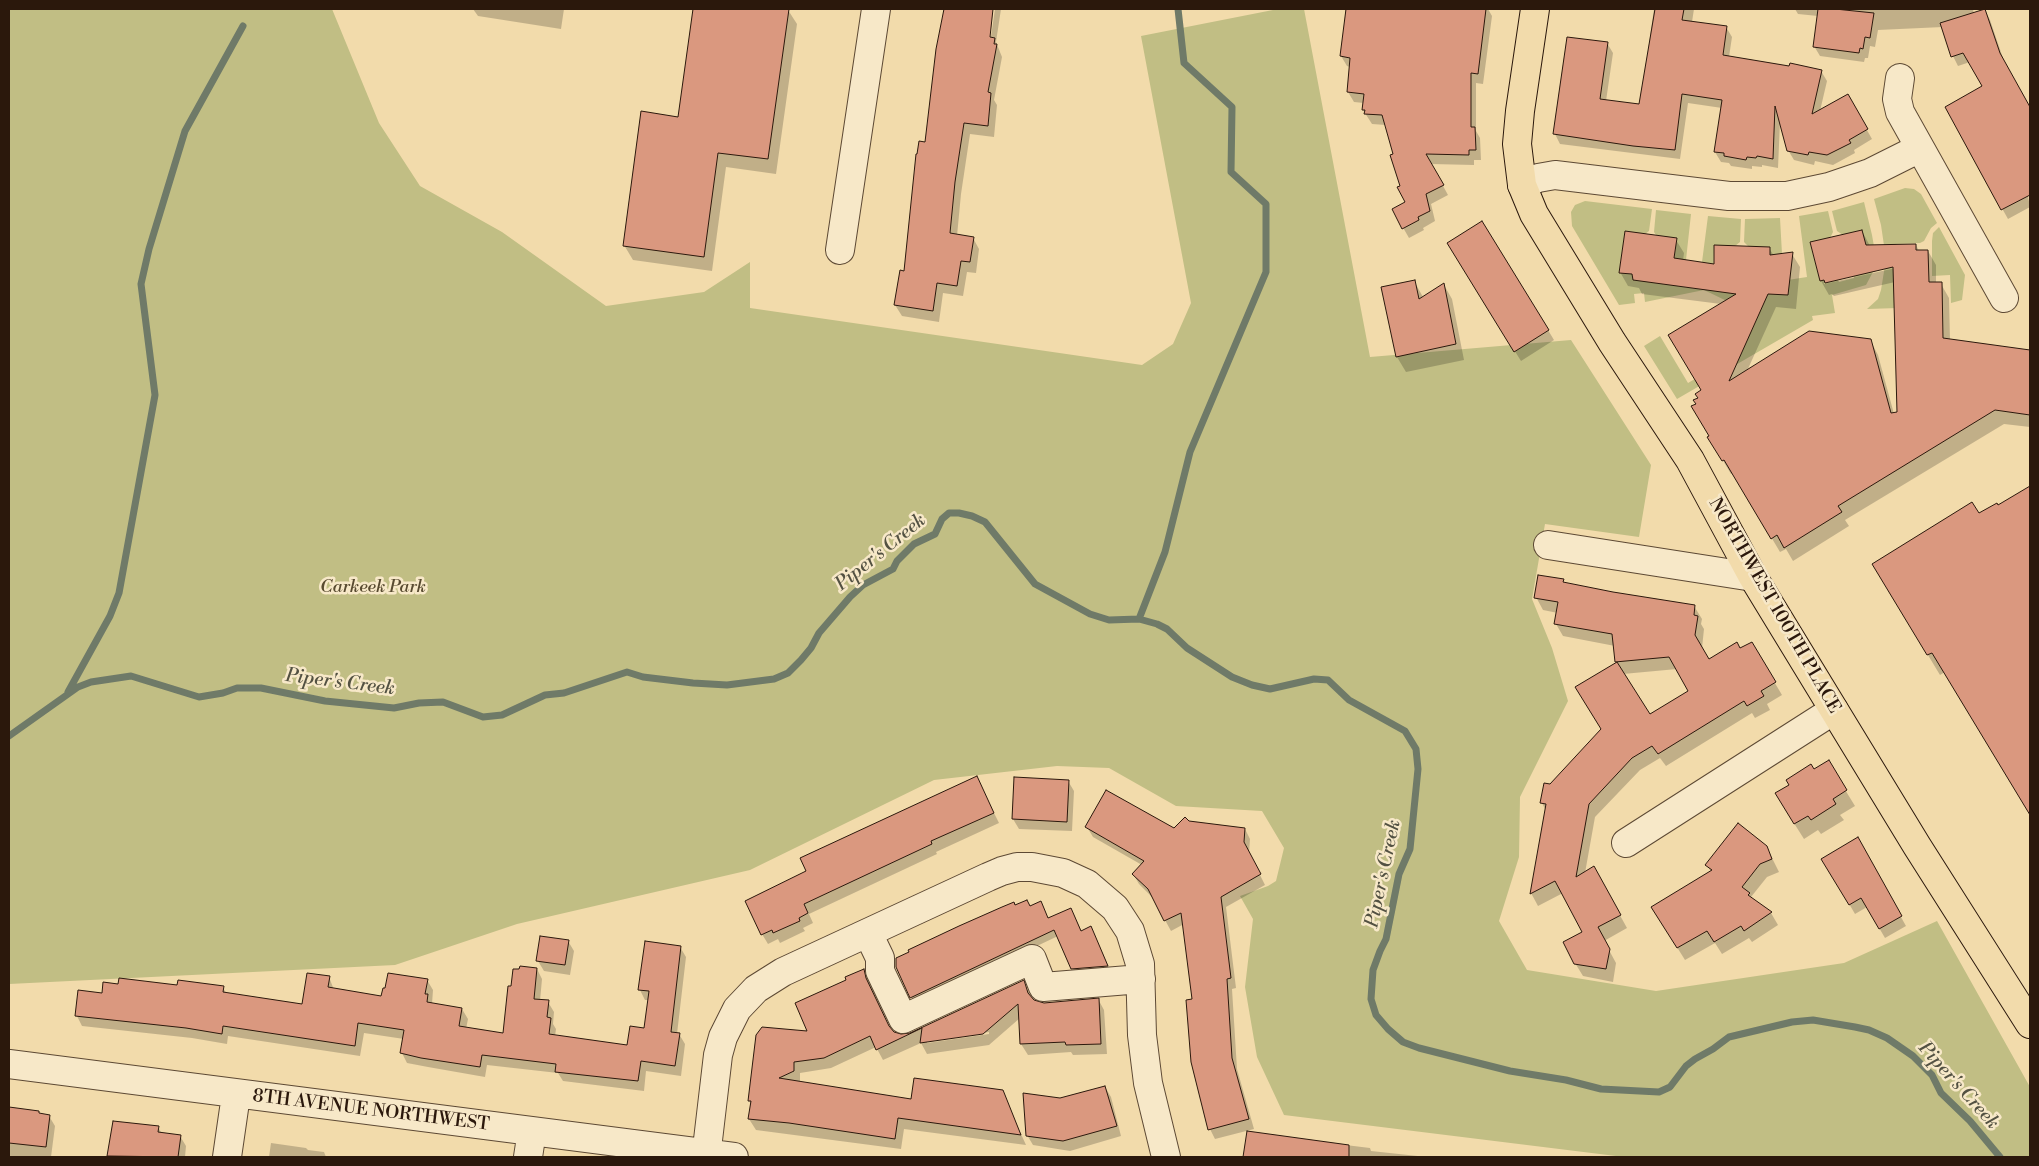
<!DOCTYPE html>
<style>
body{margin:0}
#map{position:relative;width:2039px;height:1166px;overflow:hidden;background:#f2dbab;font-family:"Libre Bodoni",serif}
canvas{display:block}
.frame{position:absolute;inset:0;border:10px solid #2b180c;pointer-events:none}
</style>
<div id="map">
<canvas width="2039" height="1166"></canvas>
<div class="frame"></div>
</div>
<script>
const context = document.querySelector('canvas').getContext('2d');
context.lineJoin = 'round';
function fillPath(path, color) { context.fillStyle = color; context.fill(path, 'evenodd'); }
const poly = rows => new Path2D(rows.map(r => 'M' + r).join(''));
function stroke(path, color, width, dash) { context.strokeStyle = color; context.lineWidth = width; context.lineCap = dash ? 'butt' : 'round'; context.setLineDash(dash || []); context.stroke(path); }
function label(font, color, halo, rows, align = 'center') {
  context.font = font + ' "Libre Bodoni",serif'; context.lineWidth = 5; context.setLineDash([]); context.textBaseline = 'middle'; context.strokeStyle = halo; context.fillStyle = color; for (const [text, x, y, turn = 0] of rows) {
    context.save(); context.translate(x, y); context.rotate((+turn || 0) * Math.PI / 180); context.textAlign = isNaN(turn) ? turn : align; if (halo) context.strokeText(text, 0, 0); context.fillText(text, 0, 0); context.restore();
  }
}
fillPath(poly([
 [9,9,332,9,379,123,420,186,502,232,606,306,704,292,750,262,750,308,1142,365,1173,344,1191,303,1141,36,1278,9,1304,9,1370,357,1571,340,1651,465,1639,537,1545,524,1532,599,1552,648,1568,701,1520,797,1519,857,1499,921,1527,970,1656,991,1844,963,1937,921,2030,1087,2030,1157,1624,1157,1284,1115,1257,1057,1245,987,1253,919,1240,896,1268,886,1276,881,1284,848,1262,811,1176,806,1109,768,1057,766,934,780,750,870,517,924,395,965,9,984],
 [1905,188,1914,189,1921,194,1937,223,1931,228,1924,241,1920,243,1896,244,1898,308,1867,309,1878,299,1881,290,1886,259,1881,225,1874,199],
 [1585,201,1652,209,1649,231,1645,234,1625,232,1619,272,1671,280,1677,239,1656,235,1654,232,1656,210,1691,214,1686,260,1678,286,1704,290,1708,263,1702,262,1708,216,1741,219,1740,242,1735,246,1714,246,1713,287,1769,289,1770,247,1749,247,1744,242,1745,219,1780,218,1782,254,1781,281,1807,277,1799,216,1828,211,1833,232,1830,238,1810,243,1820,281,1824,280,1825,283,1838,280,1839,282,1854,278,1854,276,1871,268,1862,230,1843,235,1837,231,1832,211,1864,202,1872,235,1875,252,1874,270,1866,285,1832,295,1835,313,1812,316,1813,320,1677,399,1644,346,1660,336,1688,383,1731,358,1742,326,1752,330,1758,316,1704,290,1645,302,1644,293,1634,294,1635,303,1619,305,1572,226,1571,212,1575,205],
 [1939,227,1965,275,1962,300,1951,303,1950,275,1932,276,1932,241,1933,233]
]), '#c1be84');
fillPath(poly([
 [473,9,564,9,561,29,478,16],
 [695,9,788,10,797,24,776,174,726,167,712,271,633,260,624,245,679,118],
 [952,9,992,9,987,43,990,43,995,9,1001,9,996,42,1002,57,994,100,997,105,994,137,970,134,961,194,957,236,973,238,979,249,976,273,967,272,963,296,943,293,939,322,902,316,895,305,906,272,926,144,949,37],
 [1347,9,1488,9,1492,16,1483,84,1476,83,1476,131,1480,138,1481,160,1474,160,1474,165,1431,164,1448,195,1431,204,1435,221,1423,228,1424,230,1409,238,1393,210,1407,202,1386,125,1372,124,1363,110,1364,103,1354,102,1348,92,1350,67,1347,66,1341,56],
 [1654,9,1694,9,1692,22,1726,27,1732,37,1729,57,1821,71,1827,81,1820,111,1847,95,1872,139,1854,150,1855,153,1833,165,1815,161,1814,165,1794,160,1788,150,1780,122,1778,168,1762,165,1762,167,1752,166,1752,169,1731,166,1729,163,1721,162,1715,152,1722,108,1688,103,1680,159,1560,144,1555,134,1607,43,1613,53,1606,101,1640,106],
 [1795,9,1973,9,1974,14,1985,10,1990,20,2005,64,2030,111,2030,195,2028,196,2030,207,2008,219,1946,108,1984,87,1970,62,1958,66,1953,56,1943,27,1878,30,1875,47,1870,46,1868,58,1865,58,1864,62,1820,56,1814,46,1818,16,1798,14],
 [1862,231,1870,246,1916,245,1919,251,1928,251,1936,265,1936,284,1941,284,1949,298,1950,340,2030,351,2030,427,2004,424,1845,520,1849,526,1793,561,1786,549,1780,552,1733,473,1731,474,1709,437,1710,436,1697,405,1703,391,1721,304,1642,294,1639,288,1628,286,1620,272,1676,240,1684,253,1683,261,1715,265,1769,248,1774,256,1792,254,1800,267,1796,309,1776,307,1747,371,1870,340,1878,355,1894,414,1898,413,1895,282,1834,296,1832,294,1829,295,1821,281],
 [1899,264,1900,267,1824,284,1824,282],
 [1454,253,1548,330,1554,340,1521,361],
 [1414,281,1423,297,1444,285,1452,299,1464,360,1406,372,1397,357],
 [2026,490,2030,498,2030,814,1945,672,1940,675,1885,584,1979,515,1998,507],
 [1563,581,1565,584,1694,606,1702,619,1701,624,1704,629,1702,648,1709,661,1740,650,1751,643,1782,695,1767,704,1770,710,1755,718,1752,713,1666,766,1660,758,1640,770,1595,817,1585,873,1601,881,1627,928,1604,941,1616,963,1613,982,1583,976,1575,963,1584,932,1563,893,1538,906,1531,893,1546,811,1542,803,1550,785,1602,730,1617,663,1615,646,1563,636,1556,624,1558,613,1543,610,1536,597],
 [1677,669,1690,691,1650,716,1623,674],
 [1828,762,1855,806,1840,815,1844,820,1821,834,1818,830,1804,839,1785,809,1790,785],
 [976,777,999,823,936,852,937,854,809,914,813,923,803,928,805,931,780,943,778,939,768,944,762,934,808,872],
 [1068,781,1074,791,1072,831,1019,829,1013,819],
 [1188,822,1245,829,1250,839,1249,853,1265,885,1226,907,1236,988,1232,989,1237,1069,1254,1129,1215,1139,1210,1129,1184,924,1171,931,1153,898,1139,884,1133,874,1142,865,1093,837,1087,827,1174,830],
 [1857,839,1906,926,1885,938,1867,907,1855,914,1823,859],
 [1766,846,1779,872,1767,877,1751,897,1771,913,1778,925,1752,942,1749,938,1722,954,1715,943,1685,960,1660,920,1711,872,1707,865],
 [1015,906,1030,908,1048,919,1074,915,1082,932,1094,934,1111,972,1076,975,1058,936,915,1004,897,967],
 [568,941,574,951,570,975,544,971,538,961],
 [680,947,686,957,677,1034,679,1034,685,1044,681,1076,646,1071,644,1091,563,1081,558,1073,487,1065,485,1077,428,1067,407,1063,402,1053,404,1039,364,1033,360,1056,228,1036,227,1044,192,1038,82,1026,77,1016,103,994,119,985,223,988,227,994,303,1005,329,977,334,990,382,997,427,980,433,990,432,1004,462,1009,468,1019,466,1029,504,1035,512,988,537,969,542,979,540,1001,548,1002,554,1012,553,1024,556,1029,555,1036,628,1046,645,1029,649,1000,645,1000,640,990],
 [864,970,891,1030,901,1036,910,1034,1023,982,1034,1001,1044,1004,1098,999,1104,1010,1107,1054,1073,1055,1071,1052,1028,1055,1021,1044,1020,1018,989,1045,927,1054,921,1043,883,1060,876,1047,831,1068,800,1073,800,1083,912,1100,1002,1092,1026,1145,904,1129,901,1149,756,1130,749,1119,751,1105,749,1100,809,1032,847,981],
 [989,1032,989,1034,927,1043,927,1041],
 [1105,1087,1111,1097,1121,1136,1070,1151,1033,1145,1027,1135,1060,1100],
 [9,1108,38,1112,40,1115,49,1116,55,1126,51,1157,9,1157],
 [158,1127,162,1134,180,1136,186,1146,185,1157,110,1157,109,1156],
 [1248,1133,1370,1148,1371,1151,1427,1157,1245,1157],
 [271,1143,306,1148,308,1150,324,1152,326,1157,269,1157]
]), '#0003');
stroke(poly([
 [1139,619,1165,552,1190,452,1266,272,1266,204,1231,172,1232,107,1184,63,1178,9],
 [68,692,110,616,119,593,155,395,141,284,149,249,185,131,243,26],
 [9,736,78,687,91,682,131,676,199,697,223,693,237,688,261,688,325,701,394,708,419,703,443,702,483,717,502,715,545,695,564,693,627,672,643,677,693,683,727,685,774,679,788,673,801,660,811,648,819,633,850,597,863,585,893,569,897,561,914,544,935,534,942,519,949,513,959,513,972,516,985,522,1035,584,1090,614,1109,620,1139,619,1157,624,1167,629,1187,648,1232,677,1252,685,1270,689,1314,679,1328,680,1349,700,1405,731,1416,749,1418,769,1410,849,1399,874,1386,939,1380,951,1373,970,1371,999,1376,1015,1388,1029,1403,1042,1419,1048,1510,1071,1566,1080,1601,1089,1659,1092,1670,1087,1686,1066,1695,1059,1713,1049,1729,1037,1792,1022,1813,1020,1855,1027,1869,1030,1887,1038,1913,1056,1932,1075,1941,1093,1970,1121,2000,1157]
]), '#6f7a68', 7);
const building = poly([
 [693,9,789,9,768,159,718,153,704,257,623,246,641,111,678,117,693,9],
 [944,9,993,9,990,37,995,38,994,44,997,44,988,92,991,93,988,126,964,123,955,182,950,233,974,237,970,262,961,261,957,286,937,283,933,311,894,305,900,270,904,271,916,154,917,154,919,141,925,142,936,49,944,9],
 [1346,9,1486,9,1478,74,1471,73,1471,127,1475,127,1476,150,1469,150,1469,155,1426,154,1444,185,1426,194,1430,211,1418,217,1419,220,1402,229,1392,209,1405,202,1397,187,1400,186,1390,155,1393,154,1382,115,1364,114,1365,110,1362,110,1364,94,1347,92,1350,58,1340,56,1346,9],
 [1655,9,1684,9,1682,20,1727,26,1723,55,1789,66,1790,63,1822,70,1812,114,1848,94,1868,129,1849,140,1851,143,1827,155,1809,152,1808,155,1787,151,1775,106,1773,159,1757,156,1756,158,1747,157,1746,160,1724,156,1724,153,1714,152,1722,100,1682,94,1675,150,1633,146,1553,134,1567,37,1608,42,1600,99,1639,104,1655,9],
 [1818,9,1835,9,1874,13,1870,38,1865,37,1863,49,1860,48,1859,53,1813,47,1818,9],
 [1985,9,2000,53,2030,107,2030,195,2001,210,1945,107,1982,86,1963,53,1951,57,1940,23,1985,9],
 [1482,221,1549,330,1514,352,1447,243,1482,221],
 [1862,230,1866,245,1916,244,1916,250,1928,250,1929,282,1942,282,1943,338,2030,350,2030,415,1995,410,1838,506,1842,512,1784,548,1777,535,1771,539,1724,460,1722,461,1707,437,1709,436,1691,406,1696,404,1693,400,1698,398,1695,394,1701,390,1668,335,1736,294,1633,280,1632,274,1619,273,1625,231,1677,238,1674,258,1714,264,1714,245,1770,247,1770,255,1793,252,1788,295,1768,294,1729,381,1809,331,1871,339,1891,413,1897,412,1893,267,1825,283,1824,280,1820,281,1810,242,1862,230],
 [1415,280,1419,299,1444,283,1456,344,1396,357,1381,287,1415,280],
 [2030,486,2030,815,1932,653,1927,655,1872,564,1972,502,1979,513,1997,503,1998,505,2030,486],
 [1538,575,1564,579,1563,582,1613,592,1695,605,1694,615,1698,616,1695,635,1709,659,1737,642,1740,648,1752,642,1776,682,1761,691,1764,696,1747,706,1744,701,1658,754,1652,746,1632,758,1589,804,1576,877,1594,866,1621,915,1598,927,1610,949,1606,969,1574,964,1563,942,1582,932,1555,881,1530,894,1546,804,1540,803,1544,783,1550,784,1601,729,1575,687,1617,662,1650,714,1688,691,1669,657,1615,662,1612,634,1554,624,1558,602,1534,598,1538,575],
 [1829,760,1847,790,1833,799,1836,804,1811,820,1808,816,1794,824,1775,793,1789,785,1786,780,1811,764,1814,769,1829,760],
 [977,776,994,813,931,841,932,844,804,904,808,913,799,918,800,921,773,933,772,930,761,935,745,901,806,871,800,858,977,776],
 [1014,777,1069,780,1067,822,1012,819,1014,777],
 [1106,790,1174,828,1185,817,1189,821,1245,828,1244,842,1261,874,1221,897,1231,978,1227,979,1232,1058,1249,1119,1208,1130,1191,1062,1186,1000,1192,999,1181,913,1164,921,1148,889,1132,874,1144,861,1085,827,1106,790],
 [1738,823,1767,846,1772,859,1760,864,1742,887,1750,893,1748,895,1772,912,1744,931,1741,926,1714,942,1707,931,1677,948,1651,907,1712,870,1705,865,1738,823],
 [1858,837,1902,916,1879,929,1861,898,1849,905,1821,859,1858,837],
 [1027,900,1030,906,1041,901,1048,918,1071,908,1081,931,1091,926,1108,966,1071,969,1054,930,910,998,896,967,896,958,909,952,908,950,959,926,1002,907,1014,902,1015,905,1027,900],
 [540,936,569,940,565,965,536,961,540,936],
 [645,941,681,946,671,1032,680,1033,675,1066,641,1061,638,1081,555,1072,556,1064,482,1055,480,1067,421,1058,400,1053,404,1030,358,1023,355,1046,223,1026,222,1034,186,1028,75,1016,78,990,102,993,103,982,118,984,119,978,177,985,178,980,224,986,223,992,302,1004,307,973,330,976,328,987,381,996,383,988,385,988,388,973,428,979,425,994,428,994,427,1002,462,1008,459,1026,503,1033,508,986,511,986,513,969,519,969,520,966,537,968,534,999,549,1000,547,1017,551,1018,549,1034,627,1045,630,1026,644,1028,649,991,638,990,645,941],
 [864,969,866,978,889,1026,894,1032,901,1034,910,1033,1024,980,1028,993,1034,1000,1044,1003,1099,998,1101,1044,1066,1045,1065,1042,1020,1044,1018,1004,983,1034,920,1043,922,1028,876,1050,870,1036,824,1058,794,1062,794,1071,779,1078,911,1099,914,1078,1003,1090,1021,1135,898,1118,895,1139,789,1123,748,1119,751,1101,748,1101,756,1035,762,1027,807,1031,795,1003,846,980,845,977,864,969],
 [1105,1086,1117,1126,1063,1141,1026,1136,1023,1093,1060,1098,1105,1086],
 [9,1107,39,1111,39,1113,50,1115,46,1147,9,1143,9,1107],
 [113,1121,159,1126,158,1132,181,1135,178,1157,107,1156,113,1121],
 [1247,1131,1349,1145,1349,1157,1243,1157,1247,1131]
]);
fillPath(building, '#da987f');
stroke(building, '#2b180c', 1);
const minor = poly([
 [1900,78,1897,99,1900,112,2004,298],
 [1522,185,1538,178,1555,175,1729,196,1787,196,1829,187,1870,173,1920,148],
 [840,250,876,9],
 [1548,545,1753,577],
 [1626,843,1834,710],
 [868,933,880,958,880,971,903,1019,1032,959,1043,987,1141,979],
 [9,1064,734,1157],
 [227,1157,236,1095],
 [528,1157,532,1131],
 [706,1157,718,1055,723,1037,737,1009,756,989,783,972,988,877,1002,871,1017,867,1032,867,1063,873,1087,884,1115,908,1130,931,1140,964,1142,1035,1148,1083,1166,1157]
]);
const major = poly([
 [1535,9,1520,111,1517,144,1522,185,1534,214,1612,342,1690,460,1753,577,1917,846,2030,1024]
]);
stroke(minor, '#5d4934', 30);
stroke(major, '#2b180c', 30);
stroke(minor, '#f7e8c8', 28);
stroke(major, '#f2dbab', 28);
label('italic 18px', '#584a30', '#f7e8c8', [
 ["Carkeek Park",373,588]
]);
label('18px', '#2b180c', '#f7e8c8', [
 ["NORTHWEST 100TH PLACE",1774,606,60],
 ["8TH AVENUE NORTHWEST",371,1111,7]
]);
label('italic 19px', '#535142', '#f7e8c8', [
 ["Piper's Creek",881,553,-39],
 ["Piper's Creek",340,683,7],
 ["Piper's Creek",1384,874,-78],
 ["Piper's Creek",1958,1086,48]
]);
</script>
